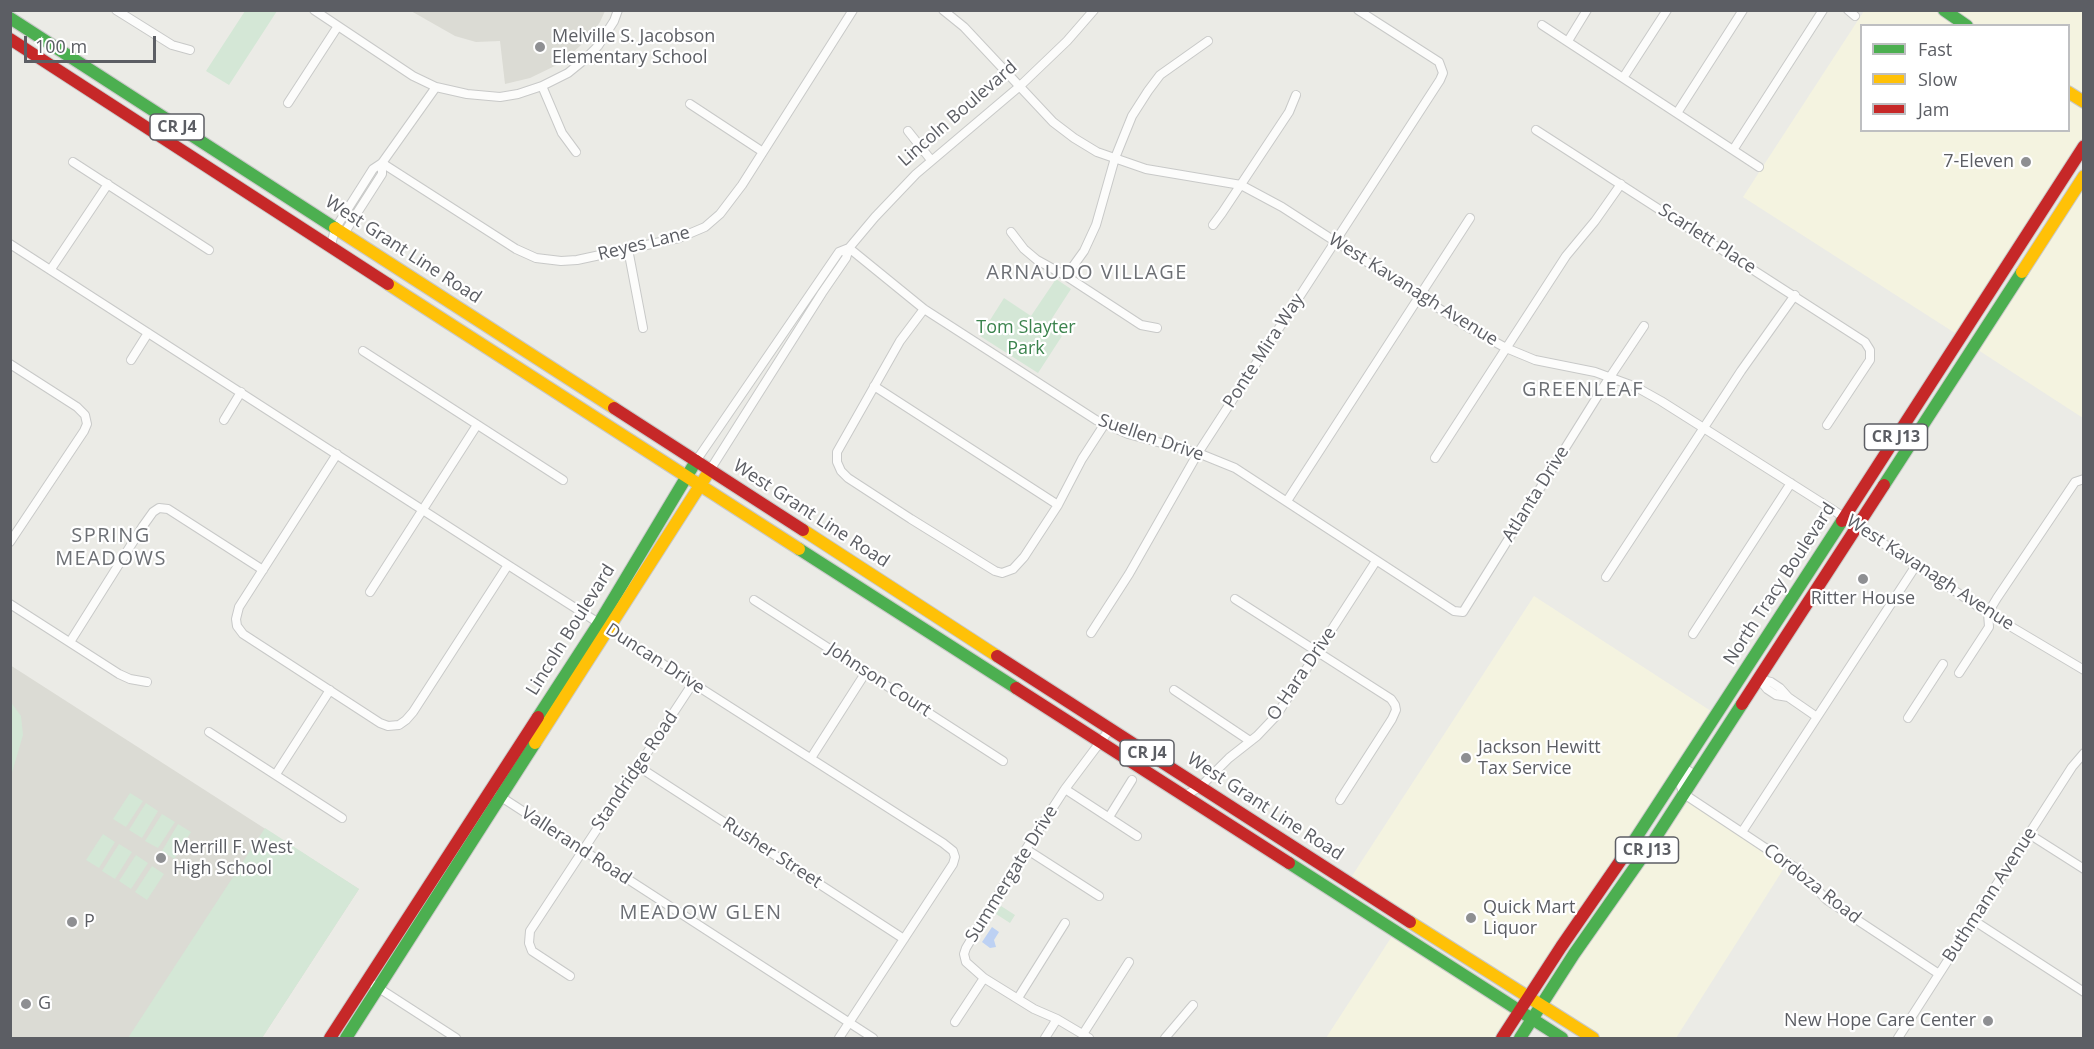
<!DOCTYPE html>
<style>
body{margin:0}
#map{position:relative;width:2094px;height:1049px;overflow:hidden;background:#ebebe6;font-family:"Open Sans",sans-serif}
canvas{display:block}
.frame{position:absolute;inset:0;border:12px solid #5c5e64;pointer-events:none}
.legend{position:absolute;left:1860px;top:24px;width:210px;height:108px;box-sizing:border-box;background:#fff;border:2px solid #bebfc1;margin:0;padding:8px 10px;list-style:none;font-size:18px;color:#5c5e64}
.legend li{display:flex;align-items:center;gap:12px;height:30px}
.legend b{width:30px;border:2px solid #bebfc1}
.scale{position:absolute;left:24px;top:36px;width:132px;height:27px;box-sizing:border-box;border:3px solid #5c5e64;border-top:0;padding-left:8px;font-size:18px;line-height:21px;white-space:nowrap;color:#5c5e64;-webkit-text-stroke:4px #fff;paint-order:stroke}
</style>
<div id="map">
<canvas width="2094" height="1049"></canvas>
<div class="frame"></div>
<ul class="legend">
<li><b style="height:8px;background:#4caf50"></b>Fast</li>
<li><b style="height:8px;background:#ffc107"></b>Slow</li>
<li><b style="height:8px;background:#c62828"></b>Jam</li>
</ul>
<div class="scale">100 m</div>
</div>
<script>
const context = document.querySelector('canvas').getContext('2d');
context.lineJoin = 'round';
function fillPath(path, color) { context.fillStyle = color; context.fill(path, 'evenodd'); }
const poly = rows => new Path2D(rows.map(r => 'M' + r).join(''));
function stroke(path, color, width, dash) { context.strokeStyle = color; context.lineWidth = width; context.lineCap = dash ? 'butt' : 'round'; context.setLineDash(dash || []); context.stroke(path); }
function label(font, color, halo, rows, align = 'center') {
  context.font = font + ' "Open Sans",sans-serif'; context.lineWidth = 4.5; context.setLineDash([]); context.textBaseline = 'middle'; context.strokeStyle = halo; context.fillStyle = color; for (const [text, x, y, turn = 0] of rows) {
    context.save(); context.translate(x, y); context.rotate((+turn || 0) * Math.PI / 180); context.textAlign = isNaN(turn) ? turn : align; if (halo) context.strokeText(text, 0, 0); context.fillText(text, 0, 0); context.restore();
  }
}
fillPath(poly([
 [1864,11,2083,11,2083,137,1958,335,1743,197],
 [1862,26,2068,26,2068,130,1862,130],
 [2083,181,2083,418,1975,348],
 [1534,596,1714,713,1527,993,1350,879],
 [1684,799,1786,865,1676,1038,1600,1038,1546,1003],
 [1394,933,1512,1011,1494,1038,1326,1038]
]), '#f4f3e0');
fillPath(poly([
 [411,11,605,10,605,11,600,22,590,37,561,63,530,78,505,84,500,41,476,42,455,36],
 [10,665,359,889,262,1038,11,1038]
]), '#dbdbd4');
fillPath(poly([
 [245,11,277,11,229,85,206,71],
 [1056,279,1071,289,1047,326,1062,336,1038,373,980,336,1004,298,1031,316],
 [10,701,21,716,23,735,11,776],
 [130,793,143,801,126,827,113,819],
 [146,803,158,811,142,838,129,830],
 [162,814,175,822,158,848,145,841],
 [178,824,191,832,174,859,162,851],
 [265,828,359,889,262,1038,128,1038],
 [103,834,115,842,99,868,86,860],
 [119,844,132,852,115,879,102,871],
 [136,855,148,863,131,889,119,881],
 [152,866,164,874,147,900,135,892],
 [1001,906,1015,915,1010,923,996,914]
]), '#d4e7d6');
fillPath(poly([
 [992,927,999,932,994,940,996,947,990,948,982,942]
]), '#bdd1f3');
const street = poly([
 [116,10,172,45,190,50],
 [314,10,413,76,436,87,467,94,500,97,518,94,542,86,568,73,584,60,598,46,614,21,618,10],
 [943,10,964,27,1053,122,1074,138,1097,152,1146,169,1241,185,1282,207,1466,326,1506,348,1535,360,1595,372,1636,387,1661,401,1833,510,1988,613,2084,670],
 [1848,10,1855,16],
 [1542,25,1759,167],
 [1568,41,1587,10],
 [1623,78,1667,10],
 [542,86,562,133,576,152],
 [288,103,338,26],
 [690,104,763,152],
 [1677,113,1743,10],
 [1536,130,1865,342,1870,350,1870,360,1827,425],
 [908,131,931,160],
 [1733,150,1823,10],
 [73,162,209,250],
 [382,163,516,249,536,258,561,261,577,260,679,238,705,227,720,214,742,185,853,10],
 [1213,225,1222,213,1289,112,1296,95],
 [1011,232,1024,249,1037,260,1066,276,1141,325,1157,328],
 [343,235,382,174,382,163],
 [10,244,508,565,943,843,953,851,955,857,953,864,839,1038],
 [331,245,335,229,373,169,382,163,436,87],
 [849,248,924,309,1096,420,1128,434,1198,453,1235,468,1454,611,1463,612,1602,389,1644,326],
 [628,249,643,328],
 [51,269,108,184],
 [1066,276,1084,251,1096,225,1115,158,1132,116,1148,91,1160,75,1208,41],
 [924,309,900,341,837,452,837,462,841,471,848,478,911,519,995,571,1002,573,1013,569,1024,557,1058,505,1082,459,1104,425],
 [363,351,563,480],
 [131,360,148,333],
 [10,364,77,407,85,415,87,424,84,431,10,542],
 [874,386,1058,505],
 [224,420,241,392],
 [337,454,239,607,236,619,237,626,243,634,380,723,388,726,399,725,406,720,413,712,508,565],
 [1435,458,1566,256,1595,221,1621,184],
 [696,461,839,252,849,248,875,217,916,174,1020,86,1067,41,1094,10],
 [710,470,822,293,846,258,849,248],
 [1287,501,1470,218],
 [1606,577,1741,371,1795,295],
 [370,592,477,425],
 [1235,599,1391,699,1395,705,1396,710,1392,719,1340,800],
 [754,600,1003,761],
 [10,604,119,674,130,679,147,682],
 [1091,633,1129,574,1198,453,1440,80,1443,73,1439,62,1358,10],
 [1693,634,1791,483],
 [70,642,143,526,153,512,159,508,168,509,263,570],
 [1959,673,1989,627,1988,613,1997,598,2075,482,2084,479],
 [1759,679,1771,682,1780,688,1788,697,1776,695,1767,689,1759,679],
 [1174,690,1250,741],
 [1788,697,1817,717],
 [1908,718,1943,664],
 [209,732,342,818],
 [811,758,866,672],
 [639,767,904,939],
 [1689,771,1681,787,1684,794,1797,869,1827,900,1939,974],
 [276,774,330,690],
 [1065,789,1137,836],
 [498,795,873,1038],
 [1184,796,1200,787,1229,758,1257,736,1276,716,1376,561],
 [1109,817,1132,780],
 [1742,832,1917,564],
 [2029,834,2084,869],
 [1026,849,1099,896],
 [1973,920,2084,992],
 [570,976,532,951,529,943,530,931,693,683],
 [374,985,456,1038],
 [1018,998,1065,923],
 [955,1022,984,978],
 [1083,1034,1129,962],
 [1045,1038,1057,1019],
 [1089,1038,1057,1019,1034,1009,984,978,966,962,964,954,966,948,1026,849,1065,789,1110,729],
 [1165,1038,1193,1005],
 [1898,1038,2072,767,2084,753]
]);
const fast = poly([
 [1944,10,1967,26],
 [10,18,335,228],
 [1884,485,2022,272],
 [799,549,1016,688],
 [538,717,599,623,696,461],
 [1632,844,1842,521],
 [1289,863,1562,1038],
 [346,1038,535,743],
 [1520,1038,1574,954,1654,840,1742,704]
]);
const slow = poly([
 [2068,92,2084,102],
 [335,228,614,408],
 [2022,272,2084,176],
 [388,284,799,549],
 [803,530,997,656],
 [535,743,710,470],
 [1410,922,1593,1038]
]);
const jam = poly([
 [10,39,388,284],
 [614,408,803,530],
 [1842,521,2084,146],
 [997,656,1410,922],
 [1016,688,1289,863],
 [1742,704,1884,485],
 [330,1038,538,717],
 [1502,1038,1561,947,1632,844]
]);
stroke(street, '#c8c9c8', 10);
stroke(fast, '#c9c9c9', 14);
stroke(slow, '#c9c9c9', 14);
stroke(jam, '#c9c9c9', 14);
stroke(street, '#fcfcfb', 8);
stroke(fast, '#4caf50', 12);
stroke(slow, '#ffc107', 12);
stroke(jam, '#c62828', 12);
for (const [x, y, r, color] of [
 [540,47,6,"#8e8f92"],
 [2026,162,6,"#8e8f92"],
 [1863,579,6,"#8e8f92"],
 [1466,758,6,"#8e8f92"],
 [161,858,6,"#8e8f92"],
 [1471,918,6,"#8e8f92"],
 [72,922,6,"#8e8f92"],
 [26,1004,6,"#8e8f92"],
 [1988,1021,6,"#8e8f92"]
]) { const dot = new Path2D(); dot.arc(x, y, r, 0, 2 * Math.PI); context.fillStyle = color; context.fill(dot); stroke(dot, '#fff', 2); }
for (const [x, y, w] of [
 [177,127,54],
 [1896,437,63],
 [1147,753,54],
 [1647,850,63]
]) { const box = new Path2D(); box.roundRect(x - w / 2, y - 13, w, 26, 4.5); context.fillStyle = '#fff'; context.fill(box); stroke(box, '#5c5e64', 1.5); }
label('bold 16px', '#5c5e64', null, [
 ["CR J4",177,127],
 ["CR J13",1896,437],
 ["CR J4",1147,753],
 ["CR J13",1647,850]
]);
label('18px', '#5c5e64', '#fff', [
 ["Melville S. Jacobson",552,37],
 ["Elementary School",552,58],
 ["7-Eleven",2014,162,"right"],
 ["Ritter House",1863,599,"center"],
 ["Jackson Hewitt",1478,748],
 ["Tax Service",1478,769],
 ["Merrill F. West",173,848],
 ["High School",173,869],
 ["Quick Mart",1483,908],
 ["Liquor",1483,929],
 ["P",84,922],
 ["G",38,1004],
 ["New Hope Care Center",1976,1021,"right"]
], 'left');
label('18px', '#5c5e64', '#fff', [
 ["Lincoln Boulevard",958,114,-41],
 ["Scarlett Place",1707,239,33],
 ["Reyes Lane",644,244,-14],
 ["West Grant Line Road",403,250,33],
 ["West Kavanagh Avenue",1413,290,32],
 ["Ponte Mira Way",1264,351,-57],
 ["Suellen Drive",1151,438,19],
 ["Atlanta Drive",1536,494,-58],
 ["West Grant Line Road",811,514,33],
 ["West Kavanagh Avenue",1930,573,33],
 ["North Tracy Boulevard",1780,584,-57],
 ["Lincoln Boulevard",571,630,-58],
 ["Duncan Drive",655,659,33],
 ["O Hara Drive",1302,674,-56],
 ["Johnson Court",879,680,33],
 ["Standridge Road",635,771,-56],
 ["West Grant Line Road",1265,807,33],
 ["Vallerand Road",576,846,33],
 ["Rusher Street",772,853,33],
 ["Summergate Drive",1012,874,-58],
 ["Cordoza Road",1812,884,38],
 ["Buthmann Avenue",1990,895,-57]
]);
label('18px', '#3b834d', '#fff', [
 ["Tom Slayter",1026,328],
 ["Park",1026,349]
]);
context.letterSpacing = '1.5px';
label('20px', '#6d7075', '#fff', [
 ["ARNAUDO VILLAGE",1087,273],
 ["GREENLEAF",1583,390],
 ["SPRING",111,536],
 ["MEADOWS",111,559],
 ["MEADOW GLEN",701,913]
]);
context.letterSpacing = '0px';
</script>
